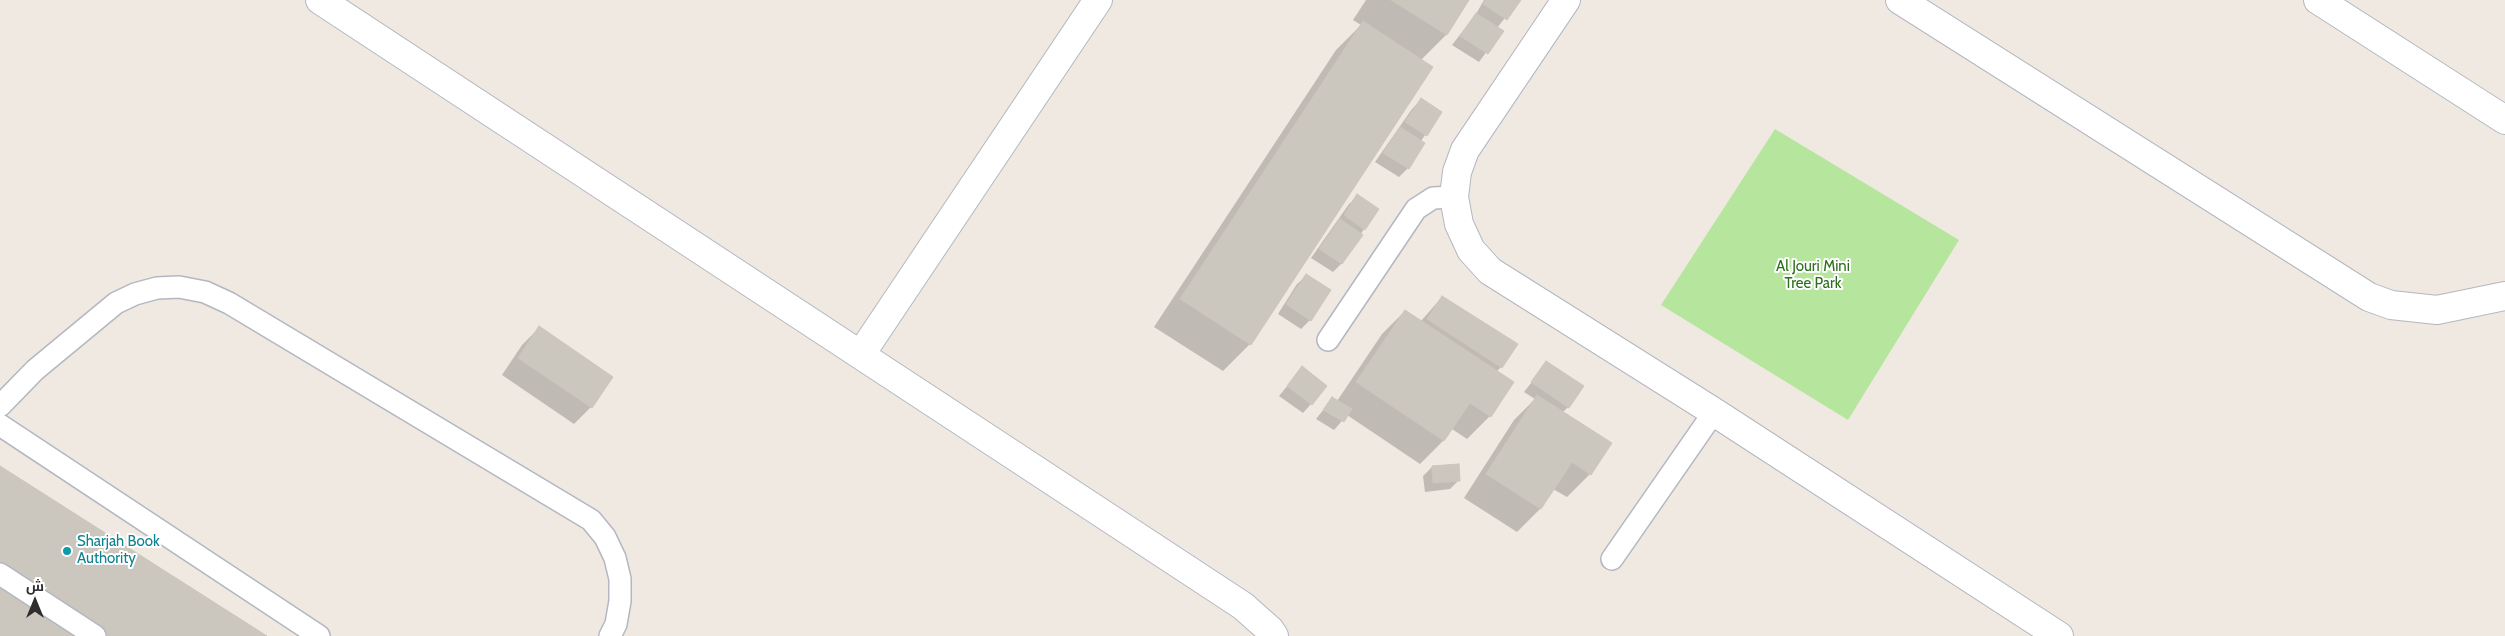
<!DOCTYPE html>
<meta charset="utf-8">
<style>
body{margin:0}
#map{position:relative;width:2505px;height:636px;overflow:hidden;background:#efe9e1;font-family:Cabin,Cairo,sans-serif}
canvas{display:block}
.north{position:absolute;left:10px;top:576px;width:50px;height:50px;-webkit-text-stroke:4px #fff;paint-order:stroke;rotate:0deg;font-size:14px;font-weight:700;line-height:20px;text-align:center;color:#2e2e2e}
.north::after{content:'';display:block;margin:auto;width:18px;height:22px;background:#2e2e2e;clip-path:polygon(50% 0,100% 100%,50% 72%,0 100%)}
</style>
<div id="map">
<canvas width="2505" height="636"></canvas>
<div class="north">ش</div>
</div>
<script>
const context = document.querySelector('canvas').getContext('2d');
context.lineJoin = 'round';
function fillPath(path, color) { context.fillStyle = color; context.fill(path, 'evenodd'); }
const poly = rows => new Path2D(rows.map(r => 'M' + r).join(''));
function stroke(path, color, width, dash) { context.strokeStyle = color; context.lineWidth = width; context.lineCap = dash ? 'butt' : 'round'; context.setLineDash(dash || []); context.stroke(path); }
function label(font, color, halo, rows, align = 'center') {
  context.font = font + ' Cabin,sans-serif'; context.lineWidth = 4; context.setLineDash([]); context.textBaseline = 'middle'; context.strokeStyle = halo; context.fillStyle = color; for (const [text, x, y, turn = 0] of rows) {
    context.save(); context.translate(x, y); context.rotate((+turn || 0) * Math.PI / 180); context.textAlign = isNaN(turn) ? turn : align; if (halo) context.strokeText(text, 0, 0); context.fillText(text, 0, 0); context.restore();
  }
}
fillPath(poly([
 [1775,129,1959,240,1848,420,1661,305]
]), '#b6e59e');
fillPath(poly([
 [1366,0,1468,0,1446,35,1421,60,1250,344,1223,371,1154,327,1336,50,1361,25,1353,20],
 [1484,0,1519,0,1497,28,1502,31,1479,62,1452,45,1476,14],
 [1421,100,1440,113,1421,141,1408,168,1399,177,1375,162,1412,109],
 [1358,196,1364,229,1341,264,1333,272,1311,258,1349,204],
 [1306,276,1310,320,1301,329,1278,314,1297,284],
 [1442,297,1501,367,1496,372,1490,416,1467,439,1452,429,1443,441,1420,464,1347,415,1334,430,1316,419,1332,399,1337,401,1382,334,1405,311,1421,321],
 [539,328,612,377,591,407,574,424,502,375,522,345],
 [1547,363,1568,407,1562,413,1590,474,1567,497,1553,489,1540,509,1517,532,1464,498,1514,420,1535,399,1524,392],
 [1302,368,1311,404,1303,413,1279,396],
 [1432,467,1459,480,1450,489,1425,492,1423,476]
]), '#0003');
const building = poly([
 [1391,0,1469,0,1447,35,1391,0],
 [1486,0,1521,0,1507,20,1483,4,1486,0],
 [1476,13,1504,31,1488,54,1460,36,1476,13],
 [1363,21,1433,67,1251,345,1180,299,1363,21],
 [1421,98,1442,112,1427,136,1405,122,1421,98],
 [1400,127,1425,143,1409,169,1383,153,1400,127],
 [1357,194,1379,209,1365,230,1344,215,1357,194],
 [1340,219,1363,235,1342,264,1319,249,1340,219],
 [1306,274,1331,290,1311,321,1286,304,1306,274],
 [1442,296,1518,344,1502,368,1427,319,1442,296],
 [1405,310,1514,382,1491,417,1470,403,1444,441,1356,382,1405,310],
 [539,326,613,377,592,408,518,358,539,326],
 [1546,361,1584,386,1569,408,1531,382,1546,361],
 [1302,366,1327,386,1312,405,1287,386,1302,366],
 [1537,395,1612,443,1591,475,1572,462,1541,509,1486,474,1537,395],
 [1332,397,1352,409,1344,422,1323,410,1332,397],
 [1459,464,1460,481,1433,483,1432,466,1459,464],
 [0,466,267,636,0,636,0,466]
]);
fillPath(building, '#cbc7bf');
stroke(building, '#cbc5ba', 1);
const lane = poly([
 [1328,340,1416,209,1433,198,1454,197],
 [0,406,35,370,116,303,135,294,157,288,179,287,205,292,229,303,591,520,605,537,615,558,620,579,620,601,616,624,610,636],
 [0,425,319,636],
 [1612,559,1714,412],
 [0,574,95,636]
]);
const street = poly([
 [1566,0,1465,150,1457,172,1454,197,1459,224,1471,250,1490,271,1714,412,2059,636],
 [1900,0,2369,297,2391,305,2437,310,2505,296],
 [2318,0,2505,120]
]);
const secondary = poly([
 [320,0,1243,606,1270,630,1274,636],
 [861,354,1098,0]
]);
stroke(lane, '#b4b7c1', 24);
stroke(street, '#b4b7c1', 30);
stroke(secondary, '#b4b7c1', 30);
stroke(lane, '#fff', 21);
stroke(street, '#fff', 28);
stroke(secondary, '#fff', 28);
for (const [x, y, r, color] of [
 [67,551,5,"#0f9aa8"]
]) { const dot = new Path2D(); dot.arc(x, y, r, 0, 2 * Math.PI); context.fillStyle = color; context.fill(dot); stroke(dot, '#fff', 2); }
label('15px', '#2c6e1b', '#fff', [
 ["Al Jouri Mini",1813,267],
 ["Tree Park",1813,284]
]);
label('15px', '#0d838f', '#fff', [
 ["Sharjah Book",77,542],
 ["Authority",77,559]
], 'left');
</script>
